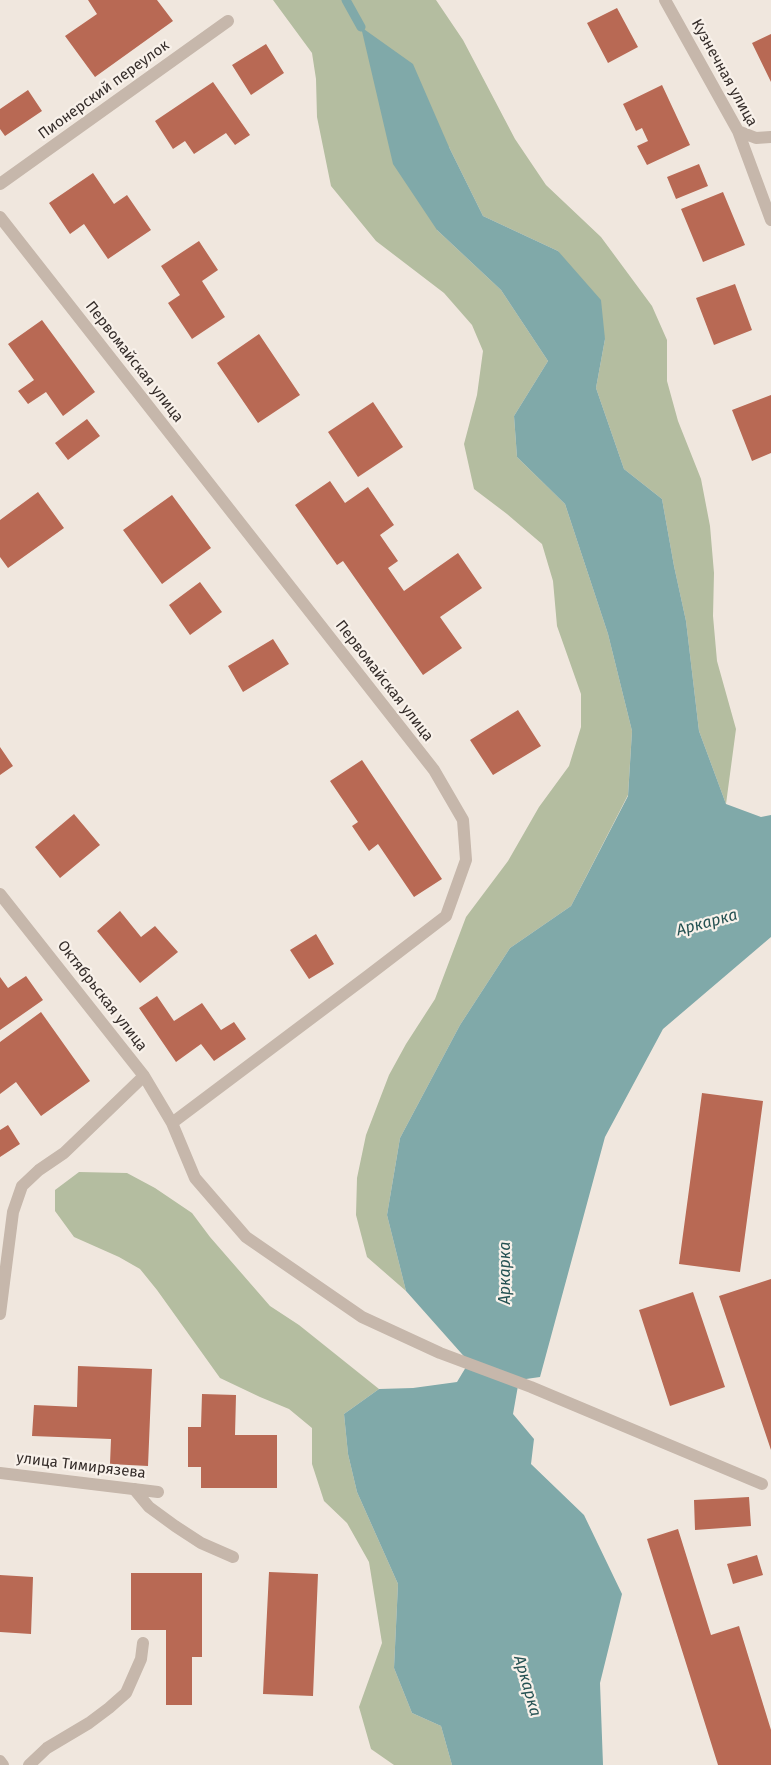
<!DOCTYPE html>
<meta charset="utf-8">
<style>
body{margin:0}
canvas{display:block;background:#f0e7de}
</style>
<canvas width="771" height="1765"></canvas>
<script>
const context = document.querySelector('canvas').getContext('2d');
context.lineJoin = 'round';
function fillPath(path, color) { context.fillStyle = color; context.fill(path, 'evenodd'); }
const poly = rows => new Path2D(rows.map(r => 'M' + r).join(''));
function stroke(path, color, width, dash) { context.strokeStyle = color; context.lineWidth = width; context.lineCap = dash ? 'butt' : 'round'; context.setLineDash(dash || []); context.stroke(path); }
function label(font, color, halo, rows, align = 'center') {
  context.font = font + ' "Fira Sans",sans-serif'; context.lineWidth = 4.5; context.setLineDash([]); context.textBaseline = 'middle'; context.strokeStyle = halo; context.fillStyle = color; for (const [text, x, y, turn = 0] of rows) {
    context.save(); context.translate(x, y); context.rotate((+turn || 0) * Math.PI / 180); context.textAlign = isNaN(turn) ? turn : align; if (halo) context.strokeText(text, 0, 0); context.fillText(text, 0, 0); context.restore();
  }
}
fillPath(poly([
 [273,0,436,0,463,40,515,139,546,185,601,237,652,306,667,340,667,381,678,421,701,479,710,526,714,573,713,616,717,661,736,729,726,804,699,731,686,621,674,566,662,499,624,469,596,388,605,339,558,251,483,216,449,147,437,230,501,290,548,361,514,416,517,457,565,504,608,634,632,731,628,795,571,906,510,948,460,1025,400,1138,387,1215,406,1291,367,1257,356,1215,357,1178,366,1135,389,1075,406,1044,435,999,466,917,508,861,539,807,569,766,581,727,581,694,557,626,553,581,542,544,507,514,474,489,464,444,477,395,483,351,472,325,444,293,376,241,331,186,317,117,316,79,312,53],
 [79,1172,127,1173,155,1188,192,1213,210,1237,270,1306,299,1325,379,1389,344,1414,348,1454,357,1492,398,1584,394,1668,412,1713,441,1726,452,1765,394,1765,371,1749,359,1707,382,1643,369,1562,347,1523,324,1501,312,1464,312,1428,289,1409,260,1397,220,1378,157,1290,140,1269,119,1257,74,1237,55,1211,55,1190]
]), '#b4bda0');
fillPath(poly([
 [361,27,413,64,449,147,483,216,558,251,601,300,605,339,596,388,624,469,662,499,674,566,686,621,699,731,726,804,761,817,771,815,771,937,663,1029,605,1137,540,1377,519,1380,513,1414,534,1439,531,1464,584,1515,622,1594,600,1683,603,1765,452,1765,441,1726,412,1713,394,1668,398,1584,357,1492,348,1454,344,1414,379,1389,413,1388,457,1382,469,1362,406,1291,387,1215,400,1138,460,1025,510,948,571,906,628,796,632,731,608,634,565,504,517,457,514,416,548,361,501,290,437,230,393,164]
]), '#80a9a9');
stroke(poly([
 [346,0,361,27]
]), '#80a9a9', 9);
fillPath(poly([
 [88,0,157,0,173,21,95,77,65,36,97,14],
 [617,8,638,47,608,63,587,23],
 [771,34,771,82,752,43],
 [266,44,284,73,251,95,232,65],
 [213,82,250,135,235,145,226,133,194,154,185,141,173,149,155,121],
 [662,85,690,145,647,165,637,146,648,141,642,128,636,131,623,104],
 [28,90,42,111,5,136,0,129,0,109],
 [699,164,708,186,676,199,667,177],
 [93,173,114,204,127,195,151,230,108,259,84,224,70,234,49,203],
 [723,192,745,245,703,262,681,209],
 [199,241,218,270,202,281,225,317,192,339,168,303,180,295,161,266],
 [735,284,752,330,714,345,696,298],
 [42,320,95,392,63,416,46,392,28,404,18,391,34,380,8,344],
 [259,334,300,395,258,423,217,363],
 [771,395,771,453,752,461,732,410],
 [373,402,403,447,358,477,328,432],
 [87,419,100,436,68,460,55,443],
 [330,481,345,503,368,487,394,525,380,535,398,561,388,568,404,591,458,553,482,588,440,617,462,648,423,675,343,561,337,565,295,505],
 [38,492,64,528,8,568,0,557,0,520],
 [172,495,211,548,162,584,123,530],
 [200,582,222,612,190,635,169,605],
 [273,639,289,664,243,692,228,666],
 [518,710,541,746,493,775,470,740],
 [0,747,13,766,0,775],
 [362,760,442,879,414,897,378,844,369,851,352,826,358,822,330,781],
 [74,814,100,845,60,878,35,847],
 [120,911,141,937,155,926,178,952,140,983,97,931],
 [316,934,334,964,309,979,290,950],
 [26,976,43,1000,0,1030,0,977,8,988],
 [157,996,174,1021,202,1003,221,1030,234,1022,246,1039,214,1061,201,1044,176,1062,139,1008],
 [41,1012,90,1081,41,1116,16,1082,0,1094,0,1042],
 [702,1093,763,1101,740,1272,679,1264],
 [8,1125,20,1144,0,1157,0,1130],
 [771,1279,771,1450,719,1296],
 [693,1292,725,1387,670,1406,639,1310],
 [78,1366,152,1369,148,1466,110,1464,111,1439,32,1436,34,1405,77,1407],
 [202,1394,236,1395,235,1435,277,1435,277,1488,201,1488,201,1467,188,1467,188,1427,201,1427],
 [749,1497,751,1526,695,1530,694,1500],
 [678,1529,711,1635,739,1626,771,1730,771,1765,718,1765,647,1539],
 [757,1555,763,1575,733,1584,727,1564],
 [269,1572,318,1574,313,1696,263,1694],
 [131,1573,202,1573,202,1657,192,1657,192,1705,166,1705,166,1630,131,1630],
 [0,1575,33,1577,31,1634,0,1632]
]), '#b86954');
stroke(poly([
 [134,1489,149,1507,175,1526,201,1543,233,1557],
 [29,1765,47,1748,89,1723,109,1708,126,1693,141,1659,143,1643]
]), '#c6b7ab', 12);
stroke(poly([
 [665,0,738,131,771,220],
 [738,131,756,138,771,137],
 [0,184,228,21],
 [0,217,434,770,463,820,466,860,446,916,369,975,172,1123],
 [0,894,144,1076,172,1123,195,1178,246,1237,362,1317,440,1353,531,1387,762,1484],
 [0,1314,13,1212,22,1186,39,1170,64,1153,144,1076],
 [0,1473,158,1492],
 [0,1761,3,1765]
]), '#c6b7ab', 12);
label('15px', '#352d2a', '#f8f1ea', [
 ["Кузнечная улица",724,73,61],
 ["Пионерский переулок",104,90,-36],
 ["Первомайская улица",134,362,52],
 ["Первомайская улица",384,681,52],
 ["Октябрьская улица",102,996,52],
 ["улица Тимирязева",81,1466,7]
]);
label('italic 16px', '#245152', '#f8f1ea', [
 ["Аркарка",707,923,-15],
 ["Аркарка",506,1273,-90],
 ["Аркарка",527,1686,74]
]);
</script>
